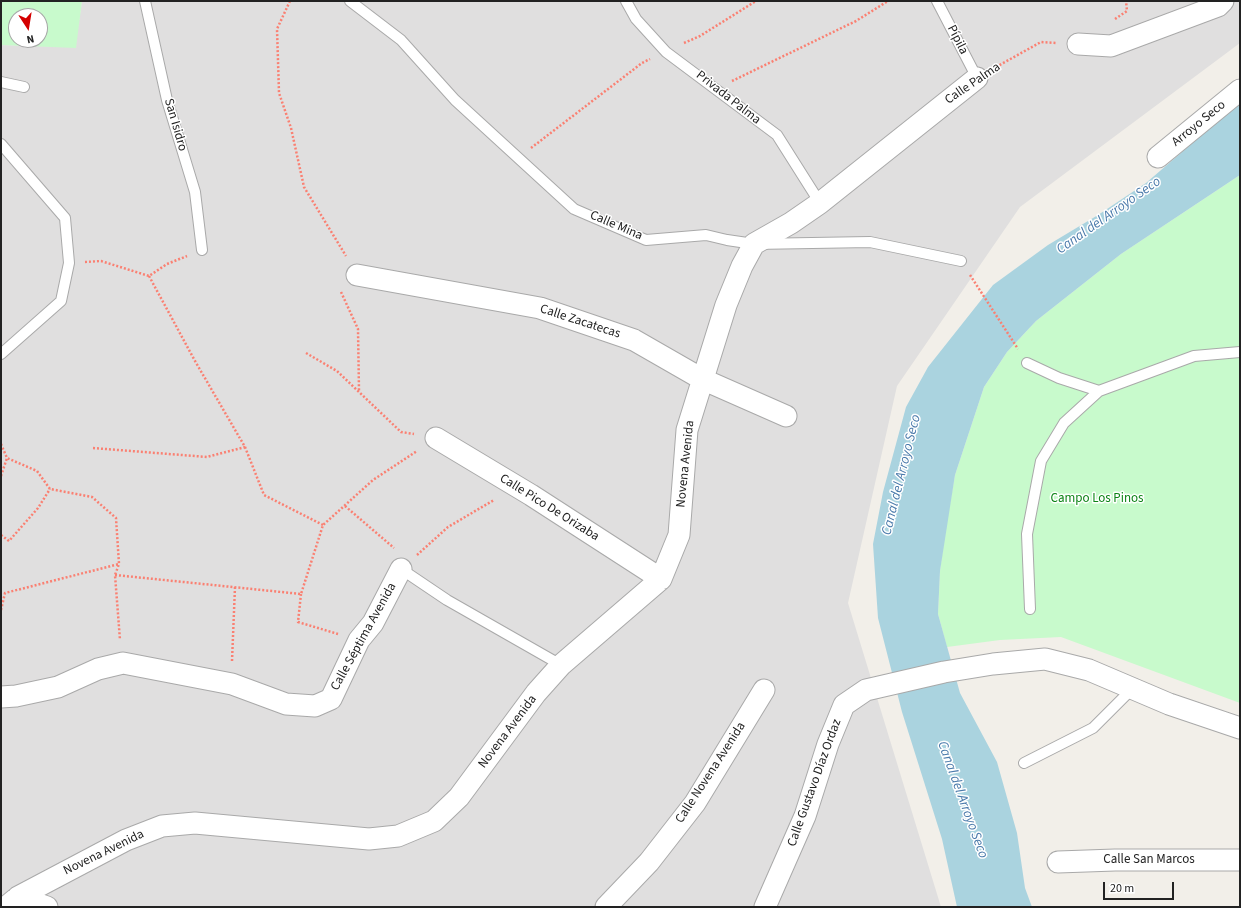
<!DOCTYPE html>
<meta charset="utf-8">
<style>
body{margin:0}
#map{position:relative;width:1241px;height:908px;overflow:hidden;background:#f2efe9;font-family:"Source Sans 3",sans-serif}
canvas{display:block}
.frame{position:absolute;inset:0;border:2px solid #222;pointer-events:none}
.north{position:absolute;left:8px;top:8px;width:40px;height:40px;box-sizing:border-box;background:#fff;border:1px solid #a7a7a7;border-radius:50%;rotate:168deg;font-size:11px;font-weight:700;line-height:16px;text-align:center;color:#222}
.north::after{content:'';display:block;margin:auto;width:14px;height:18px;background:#d40000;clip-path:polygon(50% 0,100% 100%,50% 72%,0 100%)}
.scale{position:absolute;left:1103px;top:882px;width:71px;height:18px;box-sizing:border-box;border:2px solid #222;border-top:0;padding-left:5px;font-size:12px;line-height:14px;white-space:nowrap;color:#222;-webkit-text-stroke:3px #fff;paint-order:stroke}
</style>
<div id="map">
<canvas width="1241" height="908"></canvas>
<div class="frame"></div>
<div class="north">N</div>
<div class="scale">20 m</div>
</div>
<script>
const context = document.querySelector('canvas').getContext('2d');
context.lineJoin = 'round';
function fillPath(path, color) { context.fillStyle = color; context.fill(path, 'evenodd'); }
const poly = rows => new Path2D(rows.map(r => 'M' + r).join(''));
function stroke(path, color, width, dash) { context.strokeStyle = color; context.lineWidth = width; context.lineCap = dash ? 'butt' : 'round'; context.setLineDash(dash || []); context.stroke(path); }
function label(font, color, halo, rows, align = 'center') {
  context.font = font + ' "Source Sans 3",sans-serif'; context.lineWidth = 3; context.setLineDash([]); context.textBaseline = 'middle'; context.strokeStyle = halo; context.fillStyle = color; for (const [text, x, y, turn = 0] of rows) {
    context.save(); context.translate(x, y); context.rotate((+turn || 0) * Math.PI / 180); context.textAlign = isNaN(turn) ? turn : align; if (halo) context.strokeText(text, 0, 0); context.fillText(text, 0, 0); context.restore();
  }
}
fillPath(poly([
 [82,1,1240,1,1240,43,1020,207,897,386,848,603,941,907,1,907,1,45,75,47]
]), '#e0dfdf');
fillPath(poly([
 [1,1,82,1,76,48,1,45],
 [16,16,40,16,40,40,16,40],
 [1240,175,1240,703,1061,637,1000,640,947,647,938,614,940,571,945,532,955,475,984,387,1007,352,1036,321,1121,254]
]), '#c8facc');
fillPath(poly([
 [1240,102,1240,175,1121,254,1036,321,1007,352,984,387,955,475,940,571,938,614,960,693,997,762,1017,833,1025,888,1032,907,957,907,942,839,902,712,878,618,873,544,883,492,906,407,928,367,993,285,1048,245,1098,215,1146,183]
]), '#aad3df');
const lane = poly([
 [145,1,167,100,195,192,202,250],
 [350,1,401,40,455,100,574,209,646,240,706,235,727,240,754,244,870,242,961,261],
 [626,1,636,19,666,52,777,135,820,203],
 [937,1,977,78],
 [1,82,24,87],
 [1,144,65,218,69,263,61,301,1,354],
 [1027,363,1059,378,1099,391],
 [401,569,447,600,561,665],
 [1030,609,1027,534,1041,461,1064,423,1099,391,1194,356,1240,352],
 [1024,763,1093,728,1133,688]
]);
const street = poly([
 [1078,44,1111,46,1218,6,1223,1],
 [1158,157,1240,90],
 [357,275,540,308,634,340,702,379,786,416],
 [436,438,531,495,661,579],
 [1,697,16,696,58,687,98,669,123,663,232,684,286,704,315,706,331,699,359,640,373,623,401,569],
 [1058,862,1115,860,1240,860],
 [18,897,47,907],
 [6,907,18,897,126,840,162,826,195,823,369,839,398,836,434,821,459,797,536,693,561,665,661,579,679,535,687,430,726,305,742,266,754,244,791,223,820,203,977,78],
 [606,907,649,862,695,803,764,690],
 [765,907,805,816,828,744,844,705,866,690,944,672,993,664,1045,659,1089,670,1169,704,1240,728]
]);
stroke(lane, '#a9a9a9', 12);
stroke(street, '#a9a9a9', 23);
stroke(poly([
 [290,1,277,29,279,93,291,128,304,187,346,256],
 [1115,19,1127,11,1126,1],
 [684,43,700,36,756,1],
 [996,67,1041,42,1056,43],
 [732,81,856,21,888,1],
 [531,148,642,63,650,59],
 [85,262,101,261,149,276,167,264,187,256],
 [970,275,1018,349],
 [149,276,195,361,245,447,264,495,323,525],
 [341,292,358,329,359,391],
 [306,353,337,371,401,432,414,434],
 [1,444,7,458,37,471,50,489,92,497,116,518,119,564,115,575,120,640],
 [93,448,207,457,245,447],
 [1,476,7,458],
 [345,506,394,548],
 [1,535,9,541,38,508,50,489],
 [417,555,448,527,494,500],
 [115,575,301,594,323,525,373,480,417,451],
 [301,594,298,622,338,634],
 [1,610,5,593,119,564],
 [232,661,235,587]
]), '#fa8072', 2.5, [2, 2]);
stroke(lane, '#fff', 10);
stroke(street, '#fff', 21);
label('13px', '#222', '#fff', [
 ["Pípila",957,40,63],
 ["Calle Palma",973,84,-34],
 ["Privada Palma",728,98,38],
 ["Arroyo Seco",1199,124,-39],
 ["San Isidro",175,125,74],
 ["Calle Mina",616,226,23],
 ["Calle Zacatecas",580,322,18],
 ["Novena Avenida",686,464,-84],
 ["Calle Pico De Orizaba",549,508,32],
 ["Calle Séptima Avenida",364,637,-61],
 ["Novena Avenida",508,732,-53],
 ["Calle Novena Avenida",711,773,-57],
 ["Calle Gustavo Díaz Ordaz",815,783,-70],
 ["Novena Avenida",104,853,-26],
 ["Calle San Marcos",1149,860]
]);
label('13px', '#0c8416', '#fff', [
 ["Campo Los Pinos",1097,499]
]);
label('italic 14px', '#4a7aab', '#fff', [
 ["Canal del Arroyo Seco",1109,216,-35],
 ["Canal del Arroyo Seco",902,475,-76],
 ["Canal del Arroyo Seco",962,800,70]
]);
</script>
